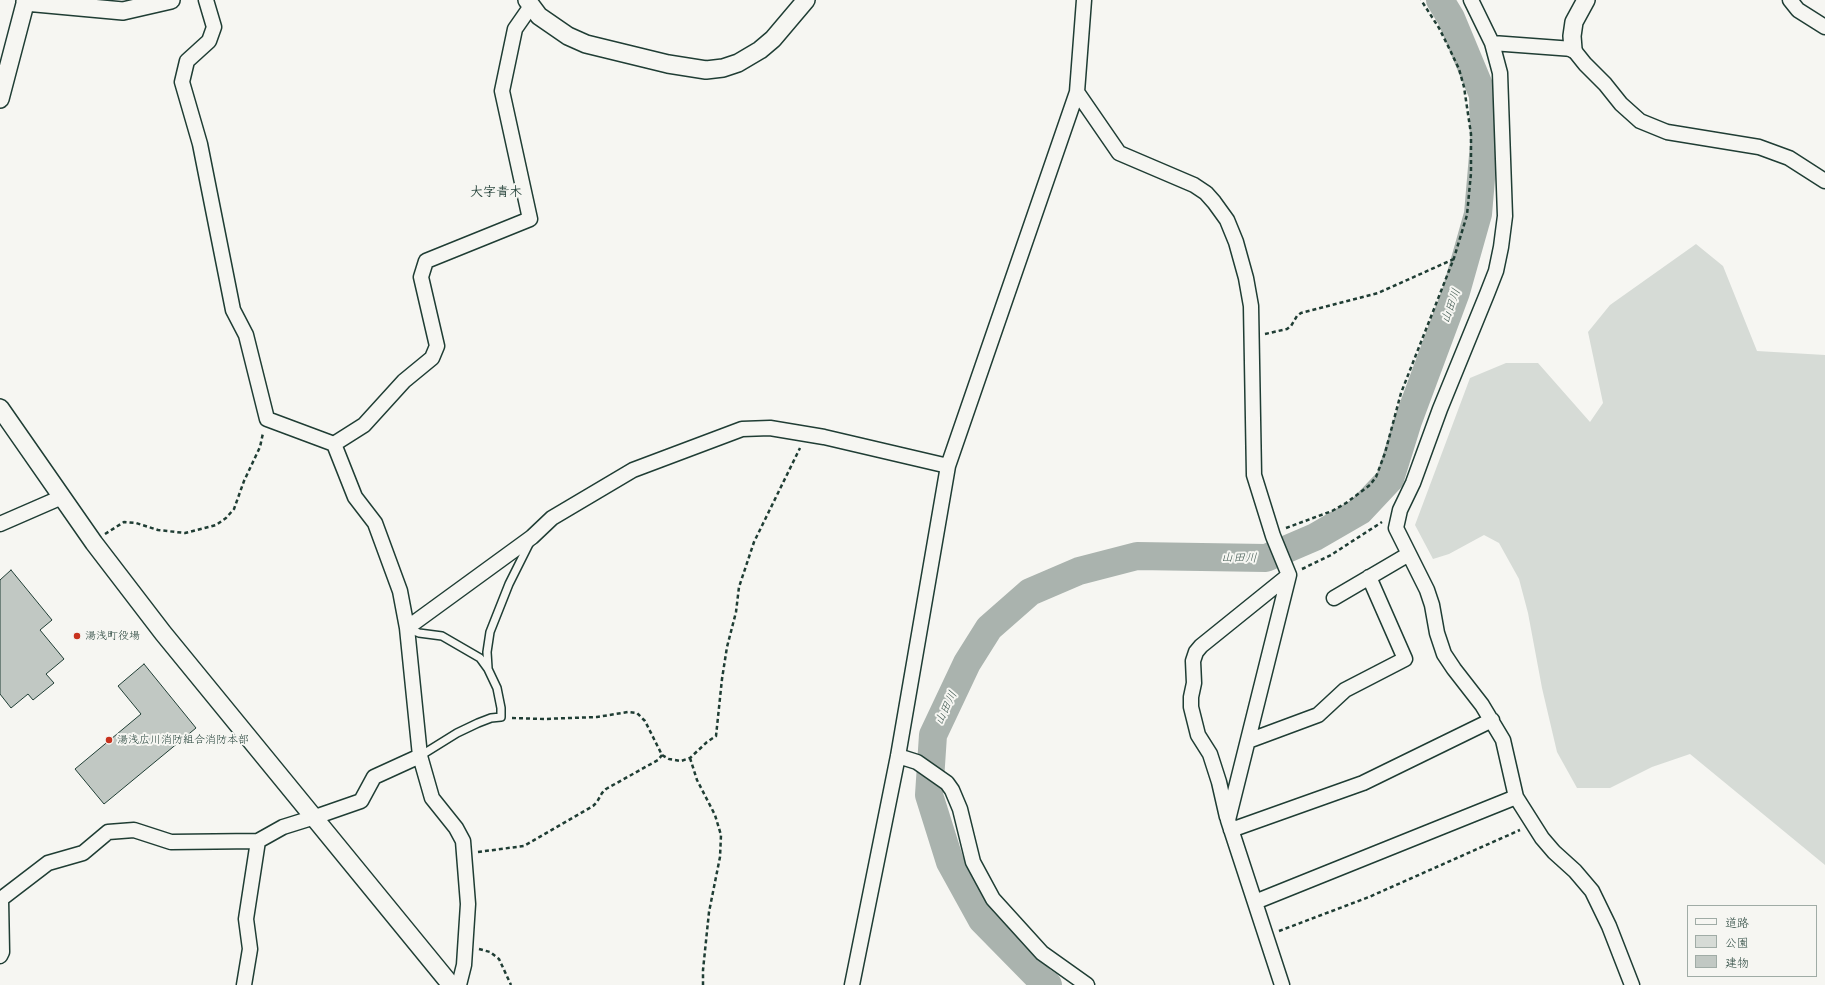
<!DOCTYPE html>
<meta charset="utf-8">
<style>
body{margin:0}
#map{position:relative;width:1825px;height:985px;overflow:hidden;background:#f6f6f2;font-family:"Comic Neue","Klee One",sans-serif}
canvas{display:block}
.legend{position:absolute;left:1687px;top:905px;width:130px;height:72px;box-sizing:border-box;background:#f6f6f2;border:1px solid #a0aca6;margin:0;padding:5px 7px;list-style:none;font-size:12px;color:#1f3d34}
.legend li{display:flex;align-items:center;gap:8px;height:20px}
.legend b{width:20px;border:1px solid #a0aca6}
</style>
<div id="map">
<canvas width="1825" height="985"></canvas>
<ul class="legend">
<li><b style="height:5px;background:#f6f6f2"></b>道路</li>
<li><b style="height:11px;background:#d6dbd6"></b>公園</li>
<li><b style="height:11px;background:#c1c8c3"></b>建物</li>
</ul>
</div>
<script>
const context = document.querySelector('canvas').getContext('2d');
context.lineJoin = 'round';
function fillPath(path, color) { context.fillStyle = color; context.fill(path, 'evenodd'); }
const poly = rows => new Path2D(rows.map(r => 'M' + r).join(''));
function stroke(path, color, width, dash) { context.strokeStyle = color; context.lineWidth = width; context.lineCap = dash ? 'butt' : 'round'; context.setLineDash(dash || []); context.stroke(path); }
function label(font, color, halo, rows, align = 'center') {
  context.font = font + ' "Comic Neue","Klee One",sans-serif'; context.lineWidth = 4; context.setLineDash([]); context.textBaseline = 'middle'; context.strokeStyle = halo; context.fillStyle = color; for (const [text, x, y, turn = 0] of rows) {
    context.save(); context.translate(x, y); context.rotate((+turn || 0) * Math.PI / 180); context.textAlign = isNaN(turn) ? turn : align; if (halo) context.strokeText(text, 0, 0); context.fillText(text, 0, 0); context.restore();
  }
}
fillPath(poly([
 [1696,244,1723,266,1757,351,1825,355,1825,865,1690,754,1652,767,1610,788,1577,788,1557,752,1542,688,1528,613,1519,579,1499,543,1484,535,1449,554,1433,559,1415,525,1470,378,1506,363,1538,363,1590,422,1603,403,1588,332,1610,305]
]), '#d6dbd6');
stroke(poly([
 [1048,985,1042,981,982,920,950,862,929,795,933,735,967,663,989,628,1030,592,1079,571,1137,556,1266,558,1315,537,1360,511,1390,479,1408,421,1456,292,1478,214,1484,144,1483,95,1451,18,1440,0]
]), '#aab3ae', 28);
const building = poly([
 [11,570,52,620,40,630,64,659,46,674,54,683,33,700,28,694,11,708,0,694,0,580,11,570],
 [144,664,196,728,104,804,75,769,141,714,118,686,144,664]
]);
fillPath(building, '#c1c8c3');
stroke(building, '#1f3d34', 1);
const service = poly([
 [407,628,419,633,442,636,480,658,488,669,497,688,501,708,501,717,491,718,478,723,457,733,420,756],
 [488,668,487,652,490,632,509,584,530,542]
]);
const minor = poly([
 [206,0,214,27,209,41,187,61,182,82,200,144,233,310,246,335,267,419,334,444,355,497,375,523,400,591,407,628,420,756,432,798,456,828,463,841,468,904,464,965,459,985],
 [1471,0,1492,43,1500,73,1505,216,1501,247,1496,271,1487,294,1440,409,1413,483,1400,510,1396,528,1427,590,1432,605,1437,633,1444,654,1454,669,1482,705,1503,740,1516,797,1542,838,1554,852,1575,871,1592,891,1609,926,1632,985],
 [1790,0,1798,10,1825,27],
 [1492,43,1573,49,1585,64,1605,84,1621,104,1640,121,1667,132,1759,147,1789,158,1825,181],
 [1077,92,1119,153,1194,185,1206,193,1214,202,1227,220,1236,242,1246,278,1251,306,1254,475,1273,536,1289,575,1228,820,1282,985],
 [334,444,364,425,404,381,432,358,437,346,421,277,426,261,530,219,502,91,515,29,531,6],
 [0,524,62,497],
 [1334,598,1409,554],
 [407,628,532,537,552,518,633,470,742,429,770,428,824,437,948,466],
 [1248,741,1318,715,1345,690,1405,659,1369,577],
 [898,756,917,762,947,783,952,790,960,809,973,862,993,899,1042,953,1087,985],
 [1227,817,1219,782,1210,754,1198,735,1191,707,1191,697,1194,683,1193,661,1196,652,1201,646,1289,575],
 [1231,830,1363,783,1492,720],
 [1255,902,1516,797],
 [0,956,2,952,1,899,48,863,83,853,108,832,134,830,171,842,258,841,283,827,315,817,361,801,374,777,420,756],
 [244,985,250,949,246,919,258,841],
 [852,985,898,756,948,466,1077,92,1084,0]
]);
const tertiary = poly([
 [527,0,539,16,568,36,586,44,668,64,706,70,723,68,738,63,760,50,773,39,806,0],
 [25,2,123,11,171,0],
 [1573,49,1572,36,1574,22,1586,0],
 [0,99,26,0],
 [0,408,94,543,163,633,451,985]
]);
stroke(service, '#1f3d34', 10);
stroke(minor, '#1f3d34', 17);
stroke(tertiary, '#1f3d34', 20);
stroke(poly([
 [1265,334,1287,329,1291,326,1297,316,1301,313,1378,293,1454,259],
 [1286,528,1332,511,1346,503,1370,485,1376,477,1385,453,1401,393,1454,258,1467,215,1471,173,1471,134,1464,87,1459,69,1450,50,1439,28,1421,0],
 [105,534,124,522,136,523,158,530,185,533,216,525,226,518,234,509,244,481,260,447,263,433],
 [1302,569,1331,555,1382,522],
 [512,718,544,719,597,717,628,712,637,713,645,721,662,755,669,759,681,761,690,758,707,742,716,736,722,679,727,647,736,612,739,587,754,542,800,448],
 [690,758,697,780,715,815,721,835,720,857,709,912,703,970,703,985],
 [478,852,524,846,593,806,597,802,602,793,606,789,658,760,662,755],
 [1279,931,1369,897,1520,830],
 [479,949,490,952,499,959,511,985]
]), '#1f3d34', 2.5, [4, 3]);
stroke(service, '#f6f6f2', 7);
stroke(minor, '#f6f6f2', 14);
stroke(tertiary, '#f6f6f2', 17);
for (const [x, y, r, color] of [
 [77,636,4,"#c8321e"],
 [109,740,4,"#c8321e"]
]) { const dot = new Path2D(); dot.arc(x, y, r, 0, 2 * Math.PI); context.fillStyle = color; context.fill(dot); stroke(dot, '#f6f6f2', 1.5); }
label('11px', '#1f3d34', '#f6f6f2', [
 ["湯浅町役場",85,636],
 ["湯浅広川消防組合消防本部",117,740]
], 'left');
label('italic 12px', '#425a52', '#f6f6f2', [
 ["山田川",1451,306,-70],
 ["山田川",1239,558,1],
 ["山田川",946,708,-64]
]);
label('bold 13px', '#1f3d34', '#f6f6f2', [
 ["大字青木",496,192]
]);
</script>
